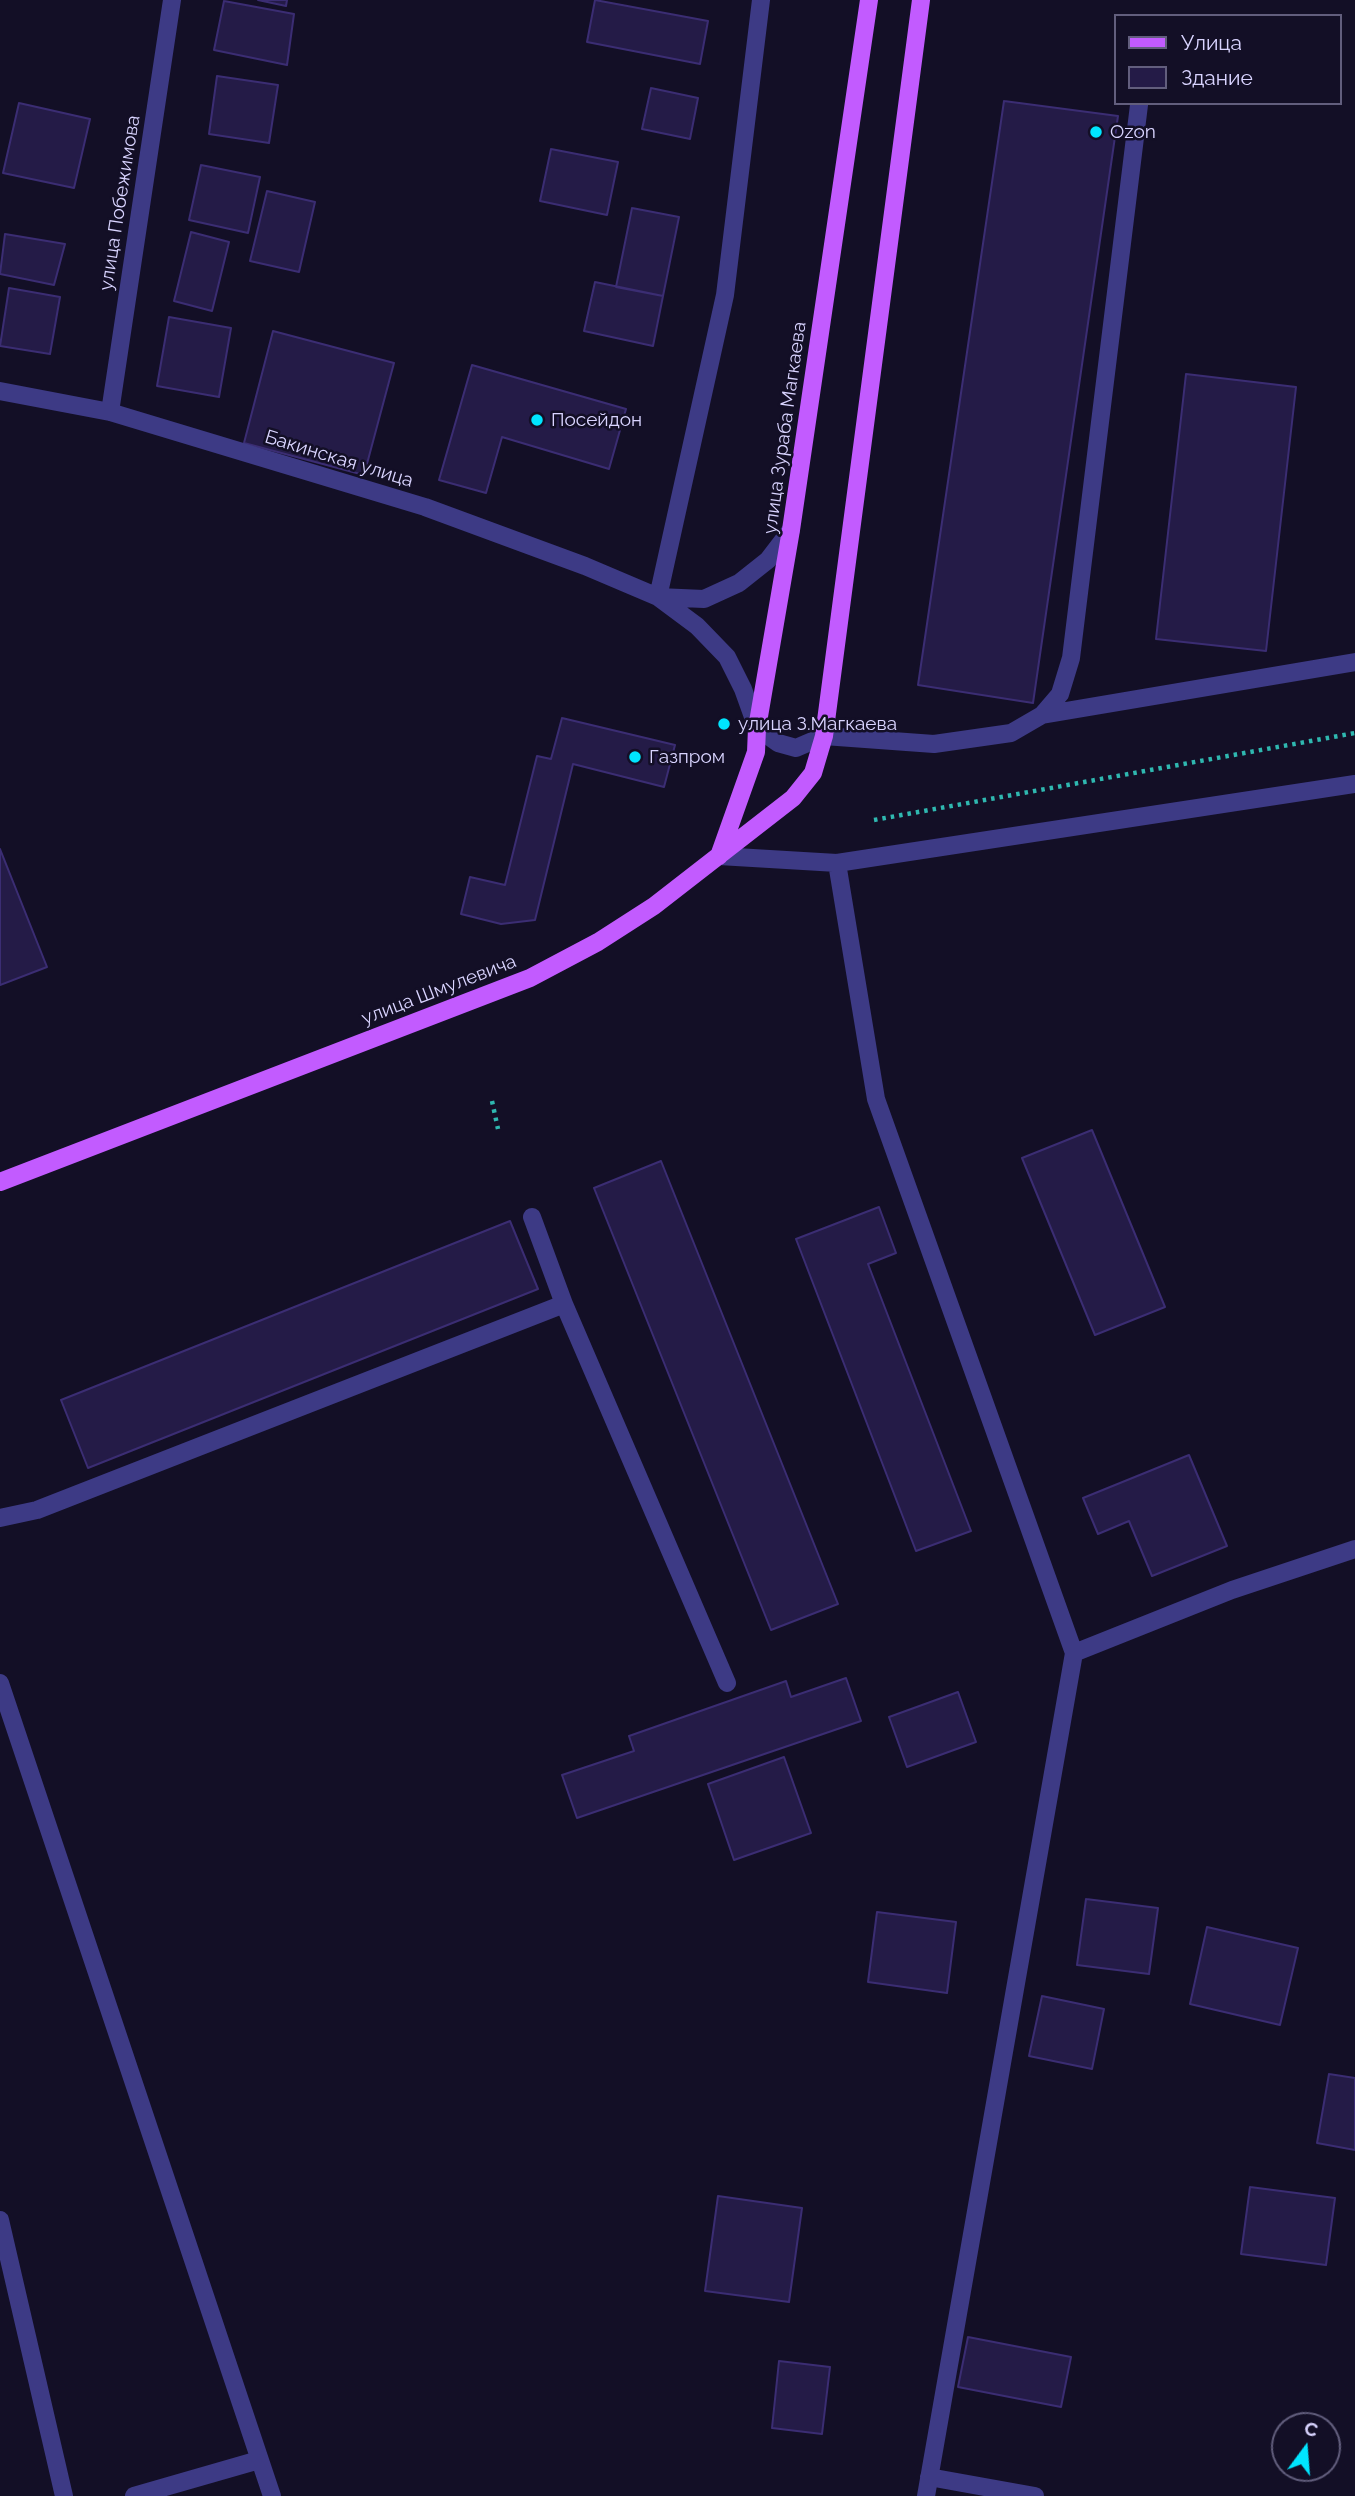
<!DOCTYPE html>
<meta charset="utf-8">
<style>
body{margin:0}
#map{position:relative;width:1355px;height:2496px;overflow:hidden;background:#130f26;font-family:Raleway,sans-serif}
canvas{display:block}
.legend{position:absolute;left:1114px;top:14px;width:228px;height:91px;box-sizing:border-box;background:#130f26;border:2px solid #625e7d;margin:0;padding:9px 12px;list-style:none;font-size:21px;color:#d9d4ff}
.legend li{display:flex;align-items:center;gap:14px;height:35px}
.legend b{width:35px;border:2px solid #625e7d}
.north{position:absolute;left:1271px;top:2412px;width:70px;height:70px;box-sizing:border-box;background:#130f26;border:2px solid #625e7d;border-radius:50%;rotate:16deg;font-size:19px;font-weight:700;line-height:28px;text-align:center;color:#d9d4ff}
.north::after{content:'';display:block;margin:auto;width:24px;height:32px;background:#00e5ff;clip-path:polygon(50% 0,100% 100%,50% 72%,0 100%)}
</style>
<div id="map">
<canvas width="1355" height="2496"></canvas>
<ul class="legend">
<li><b style="height:9px;background:#c25bff"></b>Улица</li>
<li><b style="height:19px;background:#241b47"></b>Здание</li>
</ul>
<div class="north">С</div>
</div>
<script>
const context = document.querySelector('canvas').getContext('2d');
context.lineJoin = 'round';
function fillPath(path, color) { context.fillStyle = color; context.fill(path, 'evenodd'); }
const poly = rows => new Path2D(rows.map(r => 'M' + r).join(''));
function stroke(path, color, width, dash) { context.strokeStyle = color; context.lineWidth = width; context.lineCap = dash ? 'butt' : 'round'; context.setLineDash(dash || []); context.stroke(path); }
function label(font, color, halo, rows, align = 'center') {
  context.font = font + ' Raleway,sans-serif'; context.lineWidth = 5; context.setLineDash([]); context.textBaseline = 'middle'; context.strokeStyle = halo; context.fillStyle = color; for (const [text, x, y, turn = 0] of rows) {
    context.save(); context.translate(x, y); context.rotate((+turn || 0) * Math.PI / 180); context.textAlign = isNaN(turn) ? turn : align; if (halo) context.strokeText(text, 0, 0); context.fillText(text, 0, 0); context.restore();
  }
}
const building = poly([
 [258,0,287,0,286,6,258,0],
 [595,0,708,21,700,64,587,42,595,0],
 [224,1,294,14,287,65,214,50,224,1],
 [217,76,278,85,269,143,209,134,217,76],
 [651,88,698,98,690,139,642,129,651,88],
 [1004,101,1118,116,1033,703,918,685,1004,101],
 [19,103,90,119,74,188,3,173,19,103],
 [551,149,618,162,607,215,540,201,551,149],
 [201,165,260,177,248,233,189,220,201,165],
 [267,191,315,202,299,272,250,261,267,191],
 [632,208,679,217,663,296,616,287,632,208],
 [191,232,229,242,212,311,174,301,191,232],
 [5,234,65,244,54,285,0,274,5,234],
 [595,282,663,296,653,346,584,331,595,282],
 [9,288,60,297,50,354,0,346,9,288],
 [169,317,231,328,219,397,157,386,169,317],
 [273,331,394,363,364,475,244,443,273,331],
 [472,365,626,409,609,469,502,437,486,493,439,480,472,365],
 [1186,374,1296,387,1266,651,1156,639,1186,374],
 [562,718,675,745,664,787,573,764,535,920,501,924,461,914,470,877,505,885,537,756,551,759,562,718],
 [0,849,47,967,0,985,0,849],
 [1092,1130,1165,1307,1095,1335,1022,1158,1092,1130],
 [661,1161,838,1604,771,1630,594,1188,661,1161],
 [879,1207,896,1253,868,1264,971,1531,916,1551,796,1239,879,1207],
 [510,1221,538,1289,88,1468,61,1400,510,1221],
 [1189,1455,1227,1546,1152,1576,1129,1521,1098,1534,1083,1498,1189,1455],
 [846,1678,861,1721,577,1818,562,1775,634,1751,629,1736,786,1681,791,1697,846,1678],
 [958,1692,976,1742,907,1767,889,1717,958,1692],
 [784,1757,811,1833,734,1860,708,1784,784,1757],
 [1086,1899,1158,1908,1149,1974,1077,1965,1086,1899],
 [877,1912,956,1922,947,1993,868,1982,877,1912],
 [1207,1927,1298,1948,1280,2025,1190,2004,1207,1927],
 [1042,1996,1104,2009,1092,2069,1029,2056,1042,1996],
 [1329,2074,1355,2078,1355,2150,1317,2143,1329,2074],
 [1250,2187,1335,2198,1326,2265,1241,2254,1250,2187],
 [718,2196,802,2208,789,2302,705,2291,718,2196],
 [968,2337,1071,2357,1061,2407,958,2387,968,2337],
 [779,2361,830,2367,822,2434,772,2428,779,2361]
]);
fillPath(building, '#241b47');
stroke(building, '#3b2d73', 2);
stroke(poly([
 [874,820,1355,733],
 [492,1101,498,1129]
]), '#2fb8b0', 4.5, [3.5, 5]);
stroke(poly([
 [0,391,110,412,425,507,585,566,658,597,697,626,727,657,743,689,757,728,778,743,796,748,824,736,934,744,1011,733,1042,715,1060,694,1071,658,1139,105],
 [110,412,172,0],
 [658,597,725,295,761,0],
 [658,597,704,599,739,583,768,560,791,530],
 [1042,715,1355,662],
 [719,856,837,863,876,1099,1074,1653,926,2496],
 [837,863,1355,784],
 [532,1217,564,1304],
 [0,1518,37,1510,564,1304,727,1683],
 [1074,1653,1232,1590,1355,1549],
 [0,1683,272,2496],
 [0,2220,64,2496],
 [929,2477,1035,2496],
 [134,2496,259,2460]
]), '#3d3a85', 18);
stroke(poly([
 [719,856,756,752,757,728,791,530,869,0],
 [0,1182,530,978,598,942,654,906,793,798,813,773,824,736,921,0]
]), '#c25bff', 18);
for (const [x, y, r, color] of [
 [1096,132,7,"#00e5ff"],
 [537,420,7,"#00e5ff"],
 [724,724,7,"#00e5ff"],
 [635,757,7,"#00e5ff"]
]) { const dot = new Path2D(); dot.arc(x, y, r, 0, 2 * Math.PI); context.fillStyle = color; context.fill(dot); stroke(dot, '#130f26', 2.5); }
label('19px', '#d9d4ff', '#130f26', [
 ["Ozon",1110,132],
 ["Посейдон",551,420],
 ["улица З.Магкаева",738,724],
 ["Газпром",649,757]
], 'left');
label('19px', '#d9d4ff', '#130f26', [
 ["улица Побежимова",120,203,-81],
 ["улица Зураба Магкаева",785,428,-82],
 ["Бакинская улица",339,459,17],
 ["улица Шмулевича",439,990,-21]
]);
</script>
